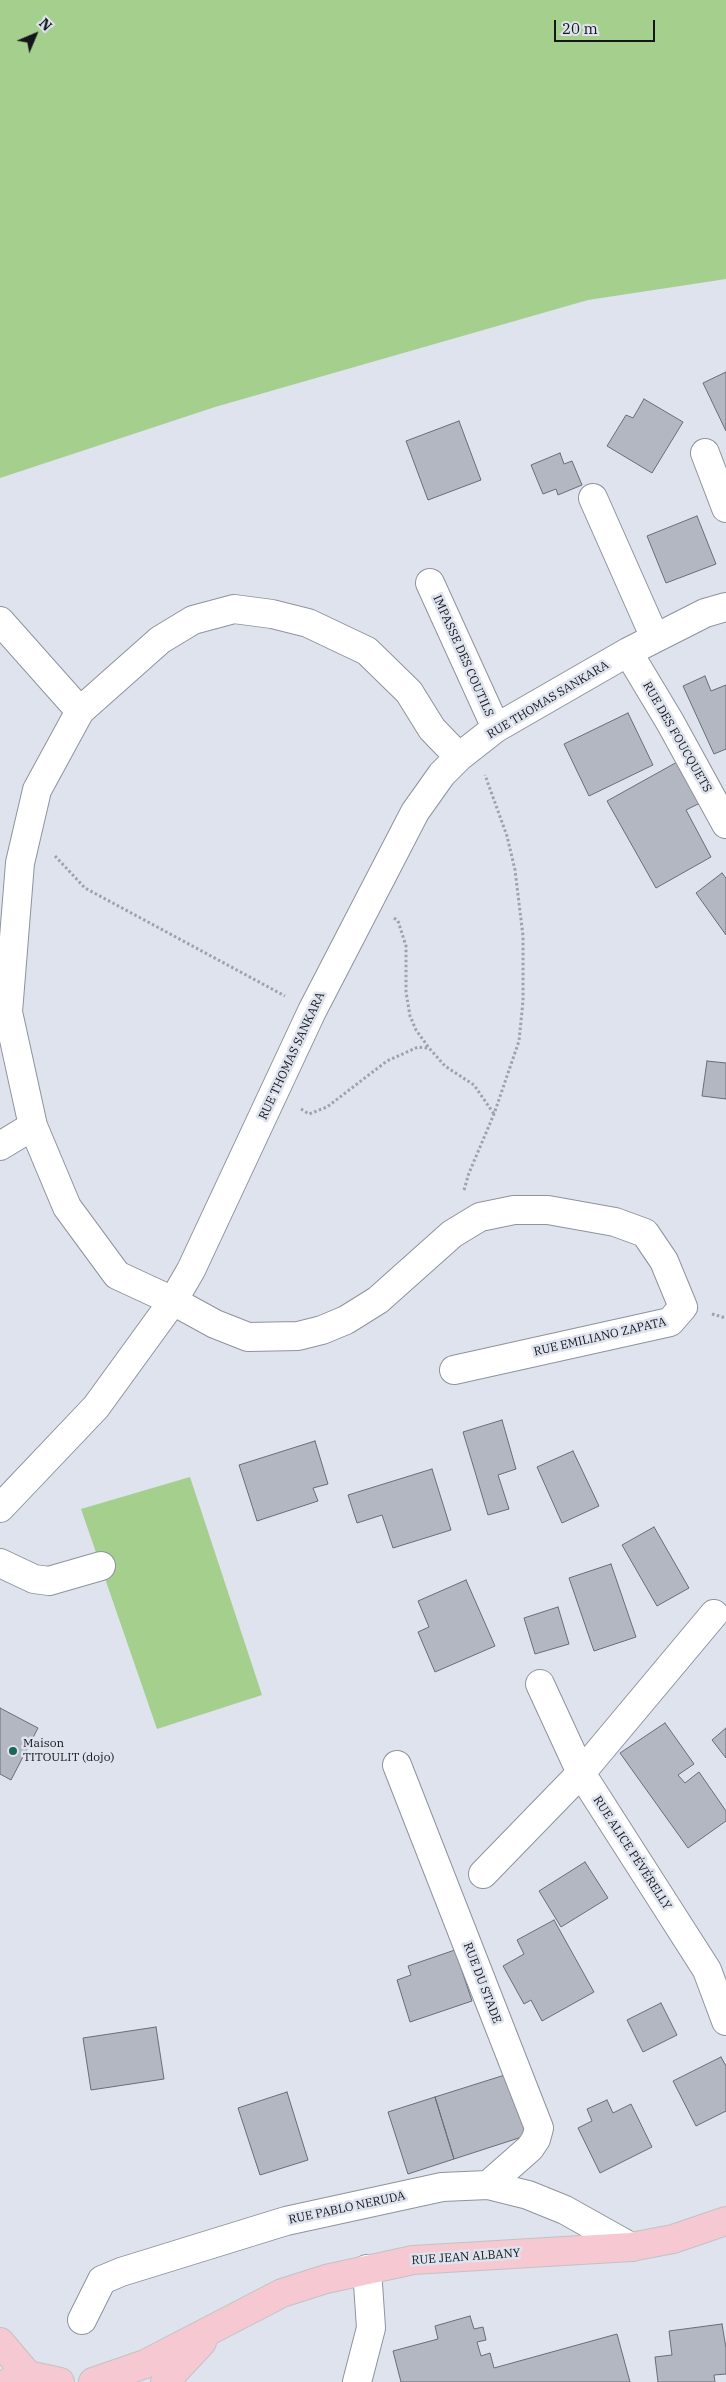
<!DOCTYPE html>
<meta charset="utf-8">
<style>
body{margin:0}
#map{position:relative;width:726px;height:2382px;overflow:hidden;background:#dee3ee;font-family:"IBM Plex Serif",serif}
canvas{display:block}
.north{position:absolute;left:10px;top:10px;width:50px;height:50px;-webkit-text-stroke:4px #dee3ee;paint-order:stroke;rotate:45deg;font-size:14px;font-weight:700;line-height:20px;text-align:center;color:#14161a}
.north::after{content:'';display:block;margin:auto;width:18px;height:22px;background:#14161a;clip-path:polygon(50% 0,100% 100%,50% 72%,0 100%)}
.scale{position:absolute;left:554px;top:20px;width:101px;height:22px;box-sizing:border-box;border:2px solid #14161a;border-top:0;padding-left:6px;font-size:15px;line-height:18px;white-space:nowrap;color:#14161a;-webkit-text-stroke:4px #dee3ee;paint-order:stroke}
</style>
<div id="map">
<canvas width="726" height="2382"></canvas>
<div class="north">N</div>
<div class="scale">20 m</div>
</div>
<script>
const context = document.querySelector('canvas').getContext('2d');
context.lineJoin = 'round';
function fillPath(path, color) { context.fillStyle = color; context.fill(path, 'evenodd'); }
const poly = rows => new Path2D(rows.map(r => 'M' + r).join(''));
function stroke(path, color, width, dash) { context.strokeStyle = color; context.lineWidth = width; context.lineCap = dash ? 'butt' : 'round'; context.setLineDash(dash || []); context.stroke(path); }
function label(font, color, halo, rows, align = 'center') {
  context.font = font + ' "IBM Plex Serif",serif'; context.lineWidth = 5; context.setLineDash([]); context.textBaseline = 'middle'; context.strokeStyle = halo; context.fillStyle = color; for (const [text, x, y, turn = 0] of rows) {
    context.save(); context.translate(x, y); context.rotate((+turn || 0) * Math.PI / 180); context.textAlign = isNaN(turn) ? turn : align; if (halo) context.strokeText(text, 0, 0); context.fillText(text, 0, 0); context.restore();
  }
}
fillPath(poly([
 [0,0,726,0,726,279,588,300,215,407,0,478],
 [190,1477,262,1695,157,1729,81,1509]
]), '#a4cf8d');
const building = poly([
 [726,372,726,431,703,383,726,372],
 [644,399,683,422,652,473,607,446,626,415,633,418,644,399],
 [459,421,481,480,428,500,406,441,459,421],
 [560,453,564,464,572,461,582,485,558,495,556,489,543,494,531,465,560,453],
 [697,516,716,564,666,583,647,536,697,516],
 [705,676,711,691,726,685,726,749,714,754,683,686,705,676],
 [628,713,653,765,589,796,564,744,628,713],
 [679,761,702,802,686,810,711,857,656,888,607,801,679,761],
 [722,873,726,878,726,935,696,893,722,873],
 [707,1061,726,1063,726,1099,702,1096,707,1061],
 [502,1420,516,1469,498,1475,509,1509,488,1515,463,1432,502,1420],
 [315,1441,328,1484,313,1488,318,1501,257,1521,239,1465,315,1441],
 [573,1451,599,1506,562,1523,537,1467,573,1451],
 [432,1469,451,1530,393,1548,382,1515,357,1523,348,1495,432,1469],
 [654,1527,689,1588,657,1606,622,1545,654,1527],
 [611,1564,636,1637,594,1651,569,1578,611,1564],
 [466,1580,495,1646,435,1672,418,1632,429,1627,418,1601,466,1580],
 [558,1607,569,1644,535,1654,524,1618,558,1607],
 [0,1708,38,1728,11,1780,0,1774,0,1708],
 [665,1723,694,1764,678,1775,685,1783,699,1772,726,1811,726,1821,688,1848,620,1753,665,1723],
 [726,1728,726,1758,712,1740,726,1728],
 [585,1862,608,1898,561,1927,539,1891,585,1862],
 [554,1920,594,1992,542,2021,531,2000,524,2004,503,1966,524,1954,517,1940,554,1920],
 [455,1950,472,2001,410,2022,397,1980,411,1975,408,1966,455,1950],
 [661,2003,677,2035,643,2052,627,2020,661,2003],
 [156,2027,164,2079,91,2090,83,2038,156,2027],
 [721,2057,726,2066,726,2111,696,2126,673,2081,721,2057],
 [508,2074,528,2135,454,2159,435,2097,508,2074],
 [287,2092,308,2160,260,2175,238,2108,287,2092],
 [435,2097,454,2159,408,2174,388,2112,435,2097],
 [607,2100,613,2113,631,2104,652,2147,600,2173,578,2128,592,2121,587,2109,607,2100],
 [470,2316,474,2329,483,2327,486,2340,477,2342,481,2356,490,2353,494,2368,617,2334,630,2382,401,2382,393,2351,438,2339,435,2326,470,2316],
 [722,2324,726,2348,726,2374,714,2375,715,2382,658,2382,655,2357,672,2355,669,2331,722,2324]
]);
fillPath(building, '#b2b7c1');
stroke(building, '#696d76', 1);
const minor = poly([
 [705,453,726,508],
 [593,498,655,638],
 [430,583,496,728],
 [0,621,80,711],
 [628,652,670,722,726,824],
 [0,1146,33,1126],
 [454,1370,670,1322,683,1307,664,1261,645,1233,615,1222,548,1210,514,1210,480,1217,452,1234,378,1300,346,1320,322,1330,298,1336,248,1337,215,1324,173,1301,117,1275,67,1207,33,1126,8,1012,20,863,37,790,80,711,160,640,193,620,234,609,272,614,308,623,367,651,409,692,432,729,459,757],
 [0,1508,96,1407,173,1301,191,1270,312,1011,415,812,442,774,459,757,496,728,628,652,705,613,726,607],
 [0,1563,34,1579,49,1581,101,1566],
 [540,1684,581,1773,707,1970,726,2021],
 [397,1765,539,2128,536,2139,530,2148,488,2185],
 [483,1874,581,1773,714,1614],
 [82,2320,102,2280,121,2272,286,2221,442,2187,488,2185,528,2195,565,2210,631,2247],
 [357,2382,371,2328,367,2269]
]);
const major = poly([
 [0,2342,28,2375],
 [9,2382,28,2375,60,2382],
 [93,2382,145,2364,282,2293,326,2279,413,2260,631,2247,673,2239,726,2221],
 [165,2382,202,2342]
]);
stroke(minor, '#8e939d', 30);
stroke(major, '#c2c2c3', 30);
stroke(poly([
 [55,856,85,888,285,996],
 [394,918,398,921,406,946,406,992,410,1016,416,1030,429,1048,445,1066,474,1085,494,1114],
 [301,1109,309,1114,327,1107,387,1061,418,1047,428,1048],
 [464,1190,469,1173,494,1114,519,1041,523,1001,523,936,515,870,507,836,485,775],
 [712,1314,726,1318]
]), '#9ea2ab', 3, [2.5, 2.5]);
stroke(minor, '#fff', 28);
stroke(major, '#f6c8d2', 28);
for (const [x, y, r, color] of [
 [13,1751,5,"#1c655b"]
]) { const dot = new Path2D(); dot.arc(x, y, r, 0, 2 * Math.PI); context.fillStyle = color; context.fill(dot); stroke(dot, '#dee3ee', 2); }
label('12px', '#14161a', '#dee3ee', [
 ["IMPASSE DES COUTILS",463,656,66],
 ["RUE THOMAS SANKARA",548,700,-31],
 ["RUE DES FOUCQUETS",677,737,60],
 ["RUE THOMAS SANKARA",292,1056,-65],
 ["RUE EMILIANO ZAPATA",600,1337,-13],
 ["RUE ALICE PÉVÉRELLY",632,1853,57],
 ["RUE DU STADE",482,1983,69],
 ["RUE PABLO NERUDA",347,2208,-12],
 ["RUE JEAN ALBANY",466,2257,-4]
]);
label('12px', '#14161a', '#dee3ee', [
 ["Maison",23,1744],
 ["TITOULIT (dojo)",23,1758]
], 'left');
</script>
